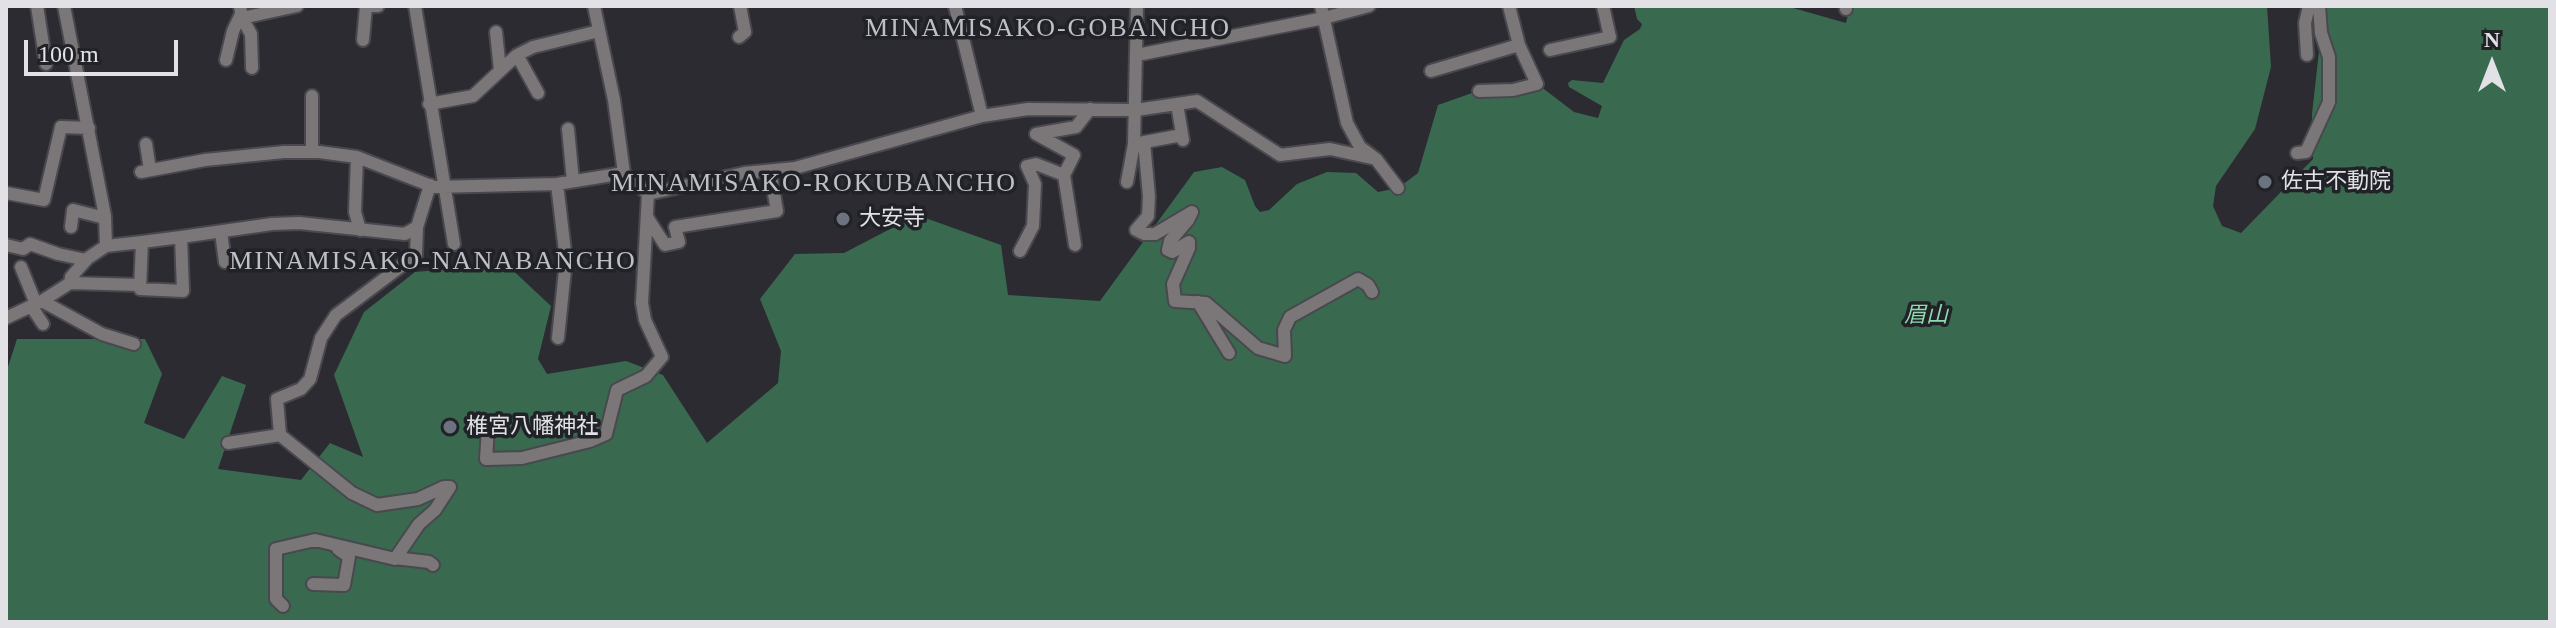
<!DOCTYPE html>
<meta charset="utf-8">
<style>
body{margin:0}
#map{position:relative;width:2556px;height:628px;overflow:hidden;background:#2b2b31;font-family:"Times New Roman",serif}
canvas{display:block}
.frame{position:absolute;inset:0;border:8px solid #e2e2e6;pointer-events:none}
.north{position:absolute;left:2452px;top:24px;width:80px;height:80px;-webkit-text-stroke:6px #212227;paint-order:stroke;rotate:0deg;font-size:22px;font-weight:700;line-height:32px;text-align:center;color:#e2e2e6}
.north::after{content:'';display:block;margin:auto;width:28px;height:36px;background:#e2e2e6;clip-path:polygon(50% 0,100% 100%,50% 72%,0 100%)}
.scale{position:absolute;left:24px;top:40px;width:154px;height:36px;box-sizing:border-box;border:4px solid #e2e2e6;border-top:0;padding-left:10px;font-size:24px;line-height:28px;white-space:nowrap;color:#e2e2e6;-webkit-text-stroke:6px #212227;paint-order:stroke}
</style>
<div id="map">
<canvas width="2556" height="628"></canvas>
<div class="frame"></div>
<div class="north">N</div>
<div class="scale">100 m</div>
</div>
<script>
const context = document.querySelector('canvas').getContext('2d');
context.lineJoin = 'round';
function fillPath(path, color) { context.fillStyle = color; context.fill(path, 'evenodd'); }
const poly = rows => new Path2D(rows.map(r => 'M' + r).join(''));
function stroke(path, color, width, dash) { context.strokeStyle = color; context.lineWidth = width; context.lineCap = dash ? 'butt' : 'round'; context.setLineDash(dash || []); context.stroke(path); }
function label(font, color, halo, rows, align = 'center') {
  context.font = font + ' "Times New Roman","Noto Sans JP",serif'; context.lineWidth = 7; context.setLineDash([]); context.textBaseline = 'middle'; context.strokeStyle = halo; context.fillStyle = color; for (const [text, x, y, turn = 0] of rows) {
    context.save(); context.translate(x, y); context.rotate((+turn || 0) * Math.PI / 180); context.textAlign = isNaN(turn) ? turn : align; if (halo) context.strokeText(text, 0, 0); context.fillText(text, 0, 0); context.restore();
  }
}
fillPath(poly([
 [1634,6,1786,6,1846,23,1850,6,2267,6,2271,67,2255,129,2216,186,2213,206,2222,226,2241,233,2313,159,2312,114,2324,6,2550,6,2550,622,6,622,6,373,17,339,145,339,162,374,144,423,184,439,222,376,246,385,218,469,301,480,330,443,363,457,334,375,364,312,415,272,506,264,551,306,538,359,547,374,626,361,663,375,707,443,778,383,781,351,760,299,795,254,844,253,917,215,1001,245,1008,295,1100,301,1194,172,1222,167,1245,180,1255,206,1260,212,1269,210,1297,184,1327,172,1356,173,1378,192,1398,188,1418,173,1438,105,1475,92,1540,86,1574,112,1598,118,1602,106,1569,87,1568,83,1572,80,1603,83,1624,40,1640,29,1642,24,1637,19]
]), '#396a50');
const street = poly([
 [37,6,46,64],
 [64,6,105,216,106,246,142,242],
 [240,6,242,18,297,6],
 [415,6,454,244],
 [594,6,614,100,624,173],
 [955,6,982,116],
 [1137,6,1134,144,1182,135],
 [1321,6,1347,123,1360,147,1376,159,1398,188],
 [1846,9,1846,6],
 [242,18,251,34,252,68],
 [496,32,500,70],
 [739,37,745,32,740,6],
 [363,40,366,6,378,6],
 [1550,50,1610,37,1603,6],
 [517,55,538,93],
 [1137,55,1324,18,1369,6],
 [2307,55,2305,23,2309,6],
 [226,60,233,31,241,14],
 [1431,71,1519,45],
 [1479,91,1513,90,1537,84,1519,45,1509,6],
 [312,96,312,152],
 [429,104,473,96,517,55,533,47,599,31],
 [1177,104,1183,140],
 [568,129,573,181],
 [1144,142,1149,196,1148,216,1136,230,1144,234,1155,234,1192,212,1188,220,1170,241,1168,250,1172,252,1189,242,1189,248,1173,284,1175,301,1206,303,1258,348,1285,356,1284,330,1290,317,1358,279,1368,285,1372,292],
 [146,144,150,170],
 [2297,153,2306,152,2329,102,2329,57,2321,33,2319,6],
 [357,157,355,212,360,230],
 [141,172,205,160,284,152,319,152,357,157,434,187,557,184,624,173,648,194,744,173,795,168,982,116,1028,109,1136,110,1197,101,1280,155,1330,149,1376,159],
 [1064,175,1074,155,1036,134,1076,127,1090,109],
 [1127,182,1134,144],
 [557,184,566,260,558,338],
 [430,185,417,227,416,255,336,315,321,338,310,379,301,389,277,399,280,435,352,493,377,505,418,499,444,487,450,487],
 [6,193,44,200,61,127,89,128],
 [647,217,665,245,679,242,675,227,777,211,770,171],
 [71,227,73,210,105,218],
 [221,232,225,262],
 [181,237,142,242,140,289,183,291,181,237,272,224,299,223,405,234,417,227],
 [6,245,23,249,30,244,58,254,86,260],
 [106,246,88,258,71,277,70,283,140,285],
 [1020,251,1033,226,1035,184,1027,166,1036,164,1064,175,1075,245],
 [21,267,36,304],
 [42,301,102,334,134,344],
 [1198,302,1229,353],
 [31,306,43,324],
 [6,318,42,301,70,283],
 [500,421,488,428,486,459,522,458,590,441,606,434,617,390,646,376,662,357,645,320,642,303,648,194],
 [228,443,280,435],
 [395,558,429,562,433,565],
 [313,584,344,585,349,557,338,549],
 [283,606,276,599,276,549,315,540,395,559,419,524,435,510,450,487]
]);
stroke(street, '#48484e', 16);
stroke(street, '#7b7778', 12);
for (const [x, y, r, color] of [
 [2265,182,8,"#6b7280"],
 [843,219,8,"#6b7280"],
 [450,427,8,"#6b7280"]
]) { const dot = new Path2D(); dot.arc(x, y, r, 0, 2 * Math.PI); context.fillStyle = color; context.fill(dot); stroke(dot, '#212227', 3); }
label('22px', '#e2e2e6', '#212227', [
 ["佐古不動院",2281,182],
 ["大安寺",859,219],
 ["椎宮八幡神社",466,427]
], 'left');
label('italic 22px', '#8ddbaf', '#212227', [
 ["眉山",1926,316]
]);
context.letterSpacing = '2px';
label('26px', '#bfc0c7', '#212227', [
 ["MINAMISAKO-GOBANCHO",1048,29],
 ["MINAMISAKO-ROKUBANCHO",814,184],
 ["MINAMISAKO-NANABANCHO",433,262]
]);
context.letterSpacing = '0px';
</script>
